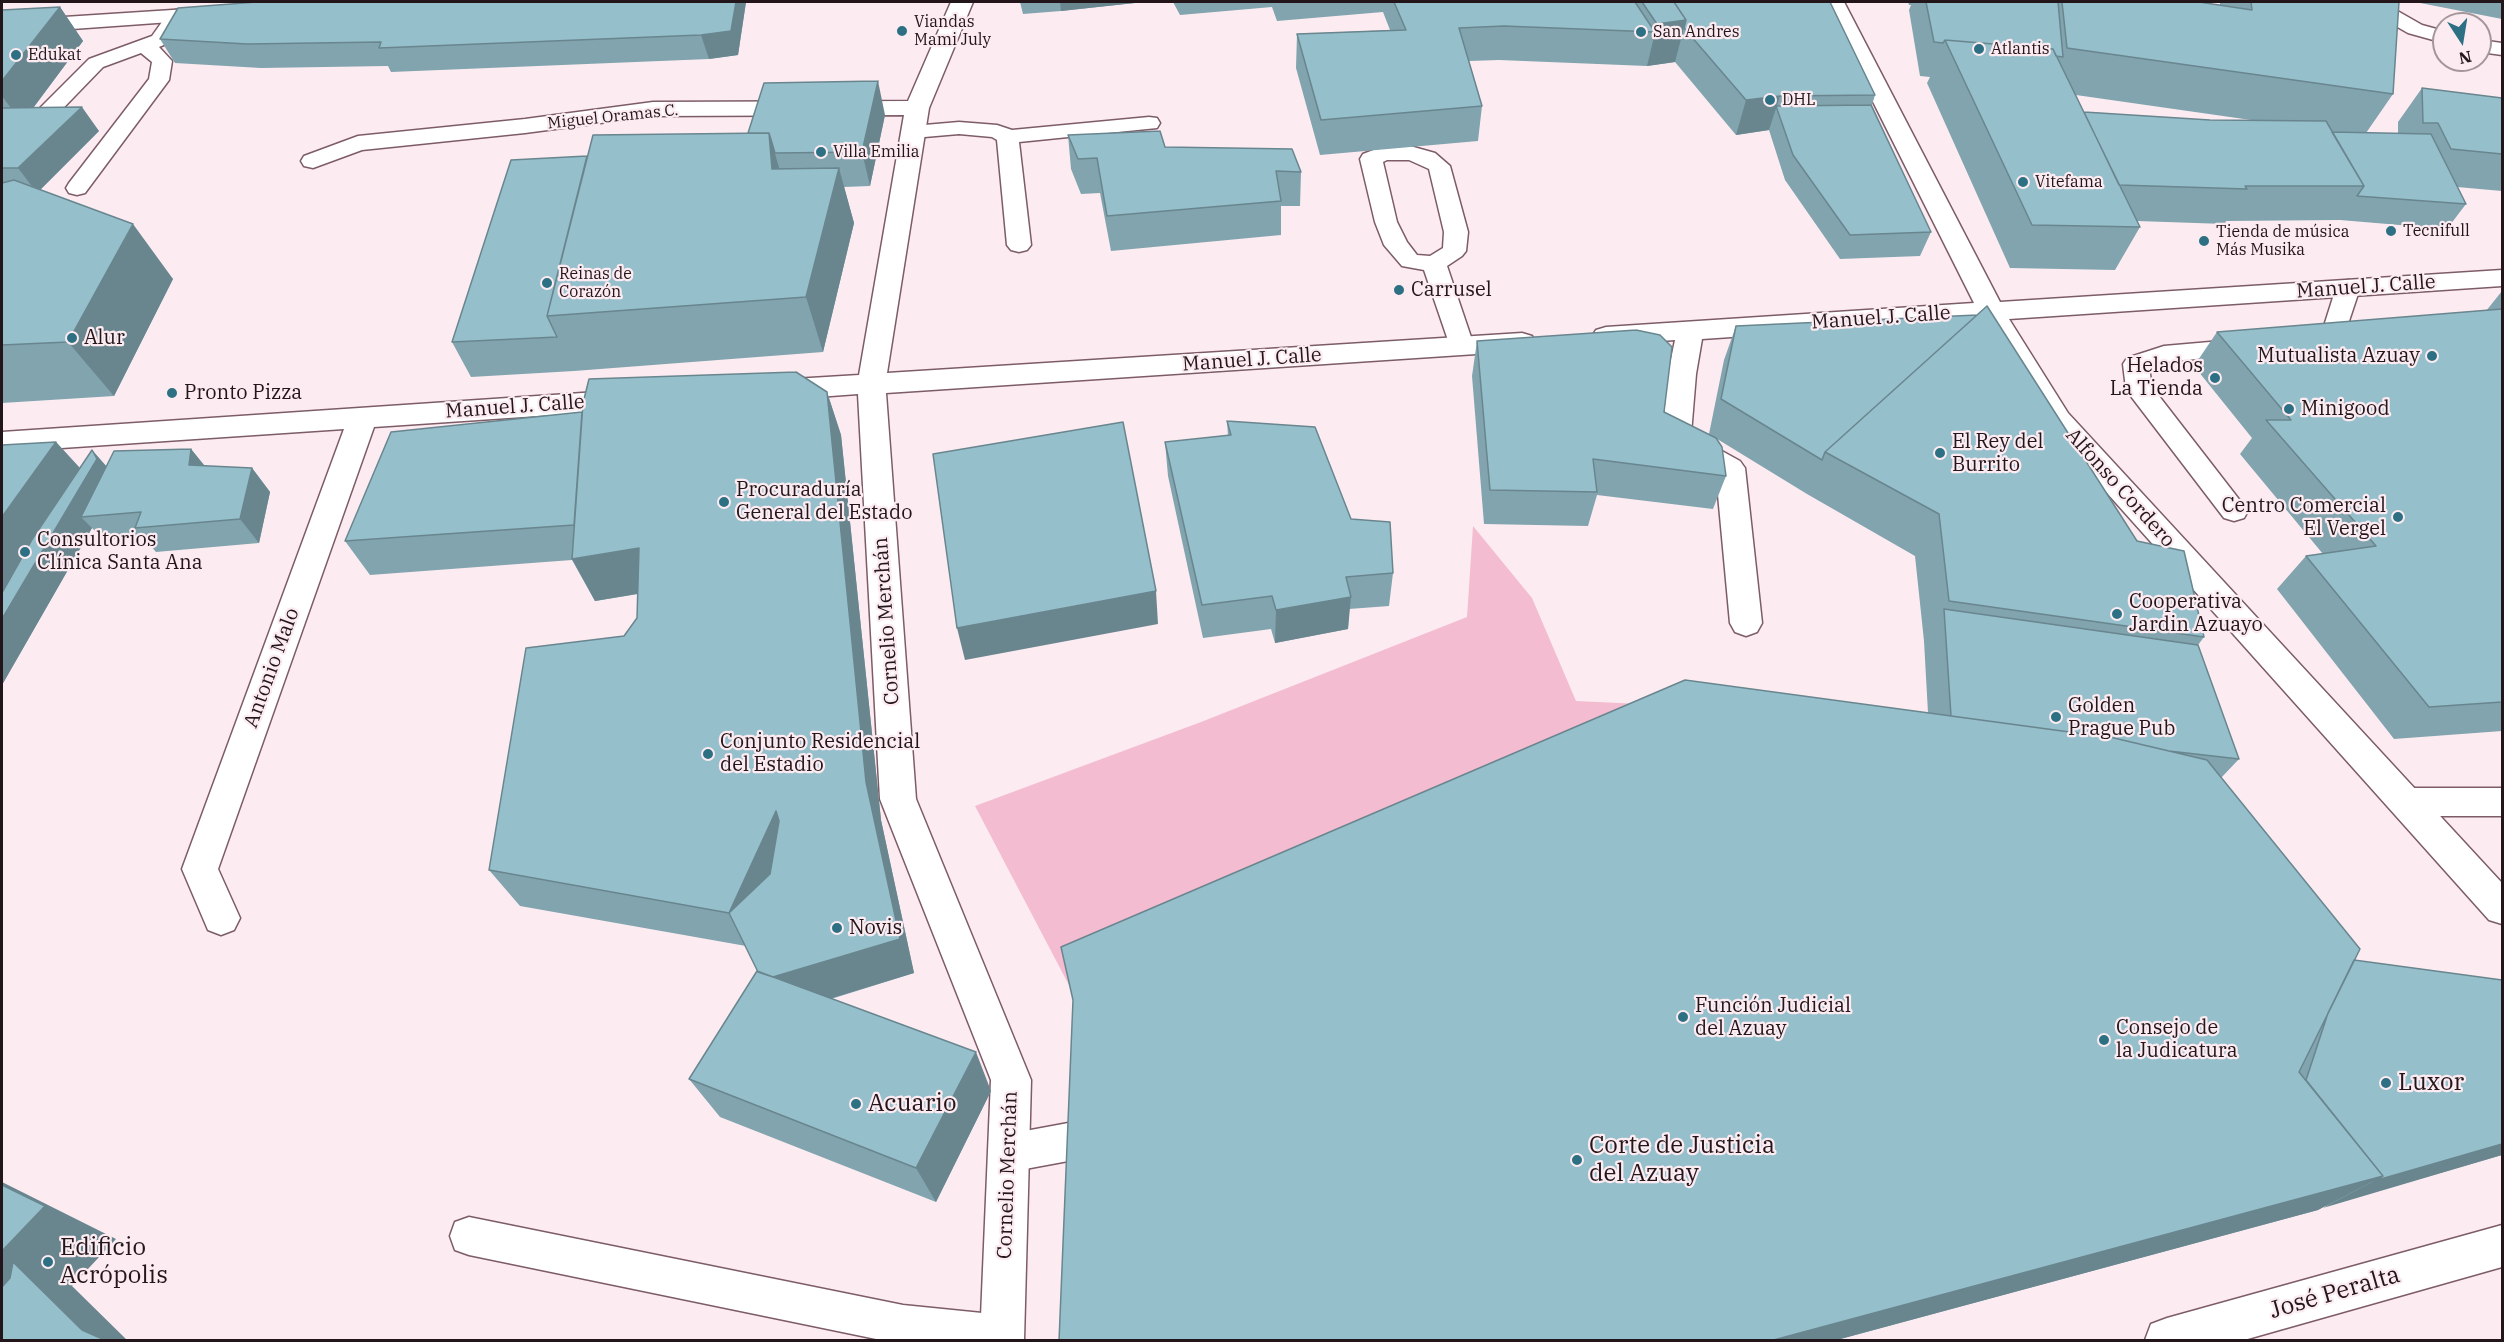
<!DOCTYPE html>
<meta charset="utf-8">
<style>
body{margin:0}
#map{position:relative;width:2504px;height:1342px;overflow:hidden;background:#fcecf1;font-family:"IBM Plex Serif",serif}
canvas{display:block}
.frame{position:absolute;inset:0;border:3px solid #23161b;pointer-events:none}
.north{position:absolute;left:2432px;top:12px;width:60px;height:60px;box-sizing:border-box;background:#fcecf1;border:2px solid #a5969b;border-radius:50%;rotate:168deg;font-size:16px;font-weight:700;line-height:24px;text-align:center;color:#23161b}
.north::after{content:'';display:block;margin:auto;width:21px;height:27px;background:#2e7083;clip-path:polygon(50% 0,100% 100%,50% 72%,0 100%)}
</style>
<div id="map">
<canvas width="2504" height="1342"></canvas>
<div class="frame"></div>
<div class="north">N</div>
</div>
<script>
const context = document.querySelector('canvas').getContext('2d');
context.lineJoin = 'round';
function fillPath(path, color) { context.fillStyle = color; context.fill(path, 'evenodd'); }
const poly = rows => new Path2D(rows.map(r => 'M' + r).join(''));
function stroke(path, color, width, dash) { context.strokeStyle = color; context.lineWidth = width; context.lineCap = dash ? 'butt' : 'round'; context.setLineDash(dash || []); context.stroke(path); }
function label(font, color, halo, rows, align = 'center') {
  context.font = font + ' "IBM Plex Serif",serif'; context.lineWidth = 4.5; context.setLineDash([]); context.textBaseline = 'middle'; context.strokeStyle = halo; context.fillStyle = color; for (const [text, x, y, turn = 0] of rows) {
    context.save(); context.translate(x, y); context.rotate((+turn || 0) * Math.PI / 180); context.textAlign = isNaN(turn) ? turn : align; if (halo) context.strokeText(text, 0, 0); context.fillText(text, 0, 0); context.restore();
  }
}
fillPath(poly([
 [1473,526,1532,598,1576,701,1663,705,1071,989,975,806,1201,722,1467,617]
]), '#f4bcd0');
const service = poly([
 [2367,2,2387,2,2394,9,2422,25,2444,31,2444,43,2408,33,2380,17,2367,2],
 [176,10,183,12,186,16,166,44,159,47,172,61,169,80,85,193,77,195,69,193,66,188,69,183,149,79,152,62,141,53,103,67,44,128,36,129,28,128,25,123,89,59,152,36,169,12,176,10],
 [2480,40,2502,43,2502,55,2480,52,2480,40],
 [1149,117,1157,118,1160,123,1157,128,1019,142,1031,245,1027,250,1019,252,1011,250,1007,245,997,140,992,137,959,134,913,138,905,137,902,132,905,127,913,126,959,122,997,125,1012,130,1149,117],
 [1410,146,1435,153,1450,166,1468,232,1466,251,1462,256,1447,266,1474,346,1471,352,1462,354,1453,352,1450,346,1424,270,1402,266,1384,245,1375,222,1360,159,1363,154,1376,149,1410,146],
 [1387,160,1409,160,1429,169,1444,232,1443,248,1430,256,1417,255,1407,242,1397,222,1383,162,1387,160],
 [2348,280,2356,283,2360,288,2344,336,2330,347,2321,349,2307,350,2298,348,2295,342,2298,336,2315,333,2324,326,2336,288,2340,283,2348,280],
 [2244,339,2253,341,2256,347,2253,353,2167,362,2149,368,2152,387,2248,511,2244,518,2234,521,2224,518,2130,395,2126,389,2123,364,2127,358,2164,346,2244,339],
 [2406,788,2502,788,2502,816,2406,816,2395,812,2390,802,2395,792,2406,788],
 [1106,1116,1119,1122,1125,1135,1119,1148,1106,1154,1009,1172,996,1166,990,1153,996,1140,1009,1134,1106,1116],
 [469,1217,903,1305,1002,1315,1016,1321,1022,1335,1020,1340,881,1340,469,1255,455,1250,450,1236,455,1222,469,1217]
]);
const minor = poly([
 [951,2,973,2,929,108,887,373,1522,333,1532,336,1536,342,1532,348,1522,351,886,393,916,799,1031,1080,1024,1340,980,1340,991,1080,880,799,858,394,777,400,767,397,763,390,767,383,777,380,859,375,904,115,653,116,525,133,362,150,313,168,304,166,301,161,304,156,358,136,525,119,653,102,908,101,951,2],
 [1823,2,1844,2,2000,302,2502,270,2502,286,2009,319,2068,413,2502,883,2502,924,2489,920,2048,427,1983,320,1702,339,1696,374,1691,434,1740,461,1745,468,1762,623,1757,632,1746,636,1735,632,1730,623,1716,473,1666,446,1662,439,1668,374,1675,340,1606,345,1596,342,1592,336,1596,330,1606,327,1974,303,1823,2],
 [219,7,227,8,230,13,227,18,2,34,2,21,219,7],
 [627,390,637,393,641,400,637,407,627,410,374,427,218,869,240,918,234,930,221,935,208,930,182,869,344,429,2,452,2,432,627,390]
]);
const tertiary = poly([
 [2502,1225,2502,1267,2244,1340,2145,1340,2151,1324,2167,1318,2502,1225]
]);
stroke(service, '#7d5c67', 3);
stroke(minor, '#7d5c67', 3);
stroke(tertiary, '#7d5c67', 3);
fillPath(service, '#fff');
fillPath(minor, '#fff');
fillPath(tertiary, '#fff');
fillPath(poly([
 [257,2,746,2,738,55,709,59,391,72,388,66,261,68,175,63,160,39],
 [1020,2,1144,2,1061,11,1023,14],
 [1173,2,1830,2,1875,95,1872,105,1931,232,1920,256,1840,259,1785,180,1769,130,1736,135,1675,62,1647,66,1499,60,1469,61,1482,106,1478,141,1320,155,1296,68,1297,34,1390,30,1383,12,1277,21,1272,7,1180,15],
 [1908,2,2199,2,2220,5,2220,2,2399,2,2393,94,2366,133,2398,133,2398,122,2422,88,2502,98,2502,191,2457,187,2466,204,2447,229,2340,220,2226,221,2225,224,2137,221,2140,227,2115,270,2010,268,1927,83,1930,77,1920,76,1909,10,1911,5,1909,5],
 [2076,95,2251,120,2210,120,2084,112],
 [2415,2,2502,2,2502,19],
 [60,7,83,41,33,108,99,131,40,190,173,279,114,396,2,403,2,10],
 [885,115,870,186,844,187,854,223,823,352,574,371,471,377,452,342,748,133],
 [1068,135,1165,147,1301,172,1300,206,1281,206,1281,235,1111,251,1100,193,1081,194,1071,169],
 [2502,291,2502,731,2394,739,2277,589,2306,556,2323,554,2240,454,2252,438,2194,366,2217,332,2486,311],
 [1736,326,2137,541,2204,637,2198,645,2239,759,2221,778,2354,960,2502,980,2502,1155,2323,1207,2318,1210,1833,1341,1059,1341,1928,713,1924,641,1915,556,1807,494,1709,434,1724,360],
 [1477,341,1664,412,1726,476,1713,509,1597,495,1588,526,1484,524,1472,376],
 [827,392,841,435,881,820,914,973,831,999,991,1091,936,1202,720,1117,689,1079,758,972,746,946,520,906,489,870,624,636,637,618,638,594,595,601,572,560,370,575,345,541],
 [1227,421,1351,519,1393,573,1389,606,1349,609,1348,629,1275,643,1271,629,1203,638,1168,476,1165,442,1228,436],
 [56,442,80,468,92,450,107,467,191,449,205,466,252,468,270,492,259,543,156,552,143,537,104,540,92,528,2,685,2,445]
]), '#81a4af');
fillPath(poly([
 [736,2,746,2,738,55,709,59,701,35],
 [1060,2,1144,2,1061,11],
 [60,7,83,41,22,123,2,96,2,81],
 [1686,20,1675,62,1647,66,1657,24],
 [878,81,885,115,870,186,862,152],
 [1780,96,1769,130,1736,135,1746,100],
 [82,107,99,131,37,193,18,168],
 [769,133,785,188,772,169],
 [839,168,854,223,823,352,806,297],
 [133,224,173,279,114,396,68,342],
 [827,392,841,435,881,820,914,973,783,1013,762,980,866,782],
 [56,442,87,476,92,450,113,474,81,517,92,528,2,685,2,517],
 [191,449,210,473,189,465],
 [252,468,270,492,259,543,240,519],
 [639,548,660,590,595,601,572,559],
 [1156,591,1158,624,965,660,957,628],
 [1351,597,1348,629,1275,643,1276,610],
 [776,811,794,848,750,947,729,913],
 [976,1052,991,1091,936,1202,916,1168],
 [2502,1144,2502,1155,2323,1208,2374,1181],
 [2383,1176,2318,1210,1833,1341,1770,1341],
 [2,1182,116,1239,72,1286,128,1341,2,1341]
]), '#69868f');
const building = poly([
 [257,2,736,2,731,31,701,35,379,48,381,42,247,44,160,39,178,8,257,2],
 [1394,2,1635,2,1655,32,1504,26,1459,28,1482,106,1321,120,1297,34,1406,30,1394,2],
 [1642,2,1674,2,1686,20,1657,24,1642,2],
 [1674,2,1830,2,1875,95,1780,96,1746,100,1684,28,1686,20,1674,2],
 [1926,2,2058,2,2063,57,2056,56,2053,49,1945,40,1943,43,1934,42,1926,2],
 [2062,2,2199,2,2252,10,2251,2,2399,2,2393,94,2067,48,2062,2],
 [60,7,2,81,2,10,60,7],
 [1945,40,2053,49,2140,227,2032,225,1945,40],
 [878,81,862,152,775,153,769,133,748,133,764,83,878,81],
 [2422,88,2502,98,2502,154,2451,149,2438,123,2423,123,2422,88],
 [1871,105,1931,232,1850,235,1793,155,1776,106,1871,105],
 [82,107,18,168,2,168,2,108,82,107],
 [2084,112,2210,120,2326,121,2364,186,2245,186,2247,189,2119,185,2084,112],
 [1160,131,1165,147,1292,149,1301,172,1276,171,1281,201,1107,216,1097,158,1078,159,1068,135,1160,131],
 [2332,132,2431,134,2466,204,2357,196,2364,186,2332,132],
 [769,133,772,169,839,168,806,297,547,316,593,135,769,133],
 [587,156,547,316,557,337,452,342,511,160,587,156],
 [14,180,133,224,68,342,2,345,2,183,14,180],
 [1987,306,2137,541,2184,551,2204,637,1949,601,1939,514,1825,452,1987,306],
 [2502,309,2502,702,2429,707,2306,556,2376,546,2266,420,2291,420,2217,332,2502,309],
 [1977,315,1825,452,1822,460,1721,399,1736,326,1977,315],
 [1636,330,1660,335,1672,347,1664,412,1716,438,1722,447,1726,476,1593,459,1597,492,1490,490,1477,341,1636,330],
 [796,372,827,392,866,782,900,939,773,977,758,972,729,913,489,870,526,648,624,636,637,618,639,548,572,559,583,403,589,379,796,372],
 [776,811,779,821,770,874,729,913,776,811],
 [582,412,574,525,345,541,391,432,582,412],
 [1227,421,1315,427,1351,519,1390,522,1393,573,1346,577,1351,597,1276,610,1272,596,1202,605,1165,442,1231,435,1227,421],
 [1123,422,1156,591,957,628,933,454,1123,422],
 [56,442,2,517,2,445,56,442],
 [191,449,189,465,252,468,240,519,135,528,141,512,81,517,114,451,191,449],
 [92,450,97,459,2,619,2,593,33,538,92,450],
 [1944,609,2198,645,2239,759,2169,751,2114,738,1951,716,1944,609],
 [1685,680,2114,738,2207,760,2360,949,2299,1072,2383,1176,1770,1341,1059,1341,1073,1000,1061,947,1685,680],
 [2354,960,2502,980,2502,1144,2374,1181,2383,1176,2306,1080,2328,1013,2354,960],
 [757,971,976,1052,916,1168,689,1079,757,971],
 [2,1185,45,1206,2,1251,2,1185],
 [13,1262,82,1330,107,1341,2,1341,2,1287,10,1278,13,1262]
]);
fillPath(building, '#96bfcc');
stroke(building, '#69868f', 1.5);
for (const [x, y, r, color] of [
 [902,31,6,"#2e7083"],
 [1641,32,6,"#2e7083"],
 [1979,49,6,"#2e7083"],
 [16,55,6,"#2e7083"],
 [1770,100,6,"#2e7083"],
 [821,152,6,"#2e7083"],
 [2023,182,6,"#2e7083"],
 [2391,231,6,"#2e7083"],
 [2204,241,6,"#2e7083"],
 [547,283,6,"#2e7083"],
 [1399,290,6,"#2e7083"],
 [72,338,6,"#2e7083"],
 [2432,356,6,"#2e7083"],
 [2215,378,6,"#2e7083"],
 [172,393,6,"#2e7083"],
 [2289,409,6,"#2e7083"],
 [1940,453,6,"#2e7083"],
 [724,502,6,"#2e7083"],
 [2398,517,6,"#2e7083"],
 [25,552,6,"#2e7083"],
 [2117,614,6,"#2e7083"],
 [2056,717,6,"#2e7083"],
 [708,754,6,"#2e7083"],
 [837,928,6,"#2e7083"],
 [1683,1017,6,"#2e7083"],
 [2104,1040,6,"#2e7083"],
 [2386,1083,6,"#2e7083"],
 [856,1104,6,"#2e7083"],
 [1577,1160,6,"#2e7083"],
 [48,1262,6,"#2e7083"]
]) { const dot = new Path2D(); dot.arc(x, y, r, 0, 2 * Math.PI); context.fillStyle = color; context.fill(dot); stroke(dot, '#fcecf1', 2); }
label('16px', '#23161b', '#fcecf1', [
 ["Viandas",914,22],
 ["Mami July",914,40],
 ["San Andres",1653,32],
 ["Atlantis",1991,49],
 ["Edukat",28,55],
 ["DHL",1782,100],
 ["Villa Emilia",833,152],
 ["Vitefama",2035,182],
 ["Tecnifull",2403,231],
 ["Tienda de música",2216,232],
 ["Más Musika",2216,250],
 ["Reinas de",559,274],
 ["Corazón",559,292]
], 'left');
label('16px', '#23161b', '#fcecf1', [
 ["Miguel Oramas C.",613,117,-6]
]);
label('20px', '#23161b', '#fcecf1', [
 ["Manuel J. Calle",2366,287,-4],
 ["Manuel J. Calle",1881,318,-4],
 ["Manuel J. Calle",1252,360,-4],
 ["Manuel J. Calle",515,407,-4],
 ["Alfonso Cordero",2120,488,48],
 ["Cornelio Merchán",887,621,-94],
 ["Antonio Malo",272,668,-70],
 ["Cornelio Merchán",1008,1175,-88]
]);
label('20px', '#23161b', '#fcecf1', [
 ["Carrusel",1411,290],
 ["Alur",84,338],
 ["Mutualista Azuay",2420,356,"right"],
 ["Helados",2203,366,"right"],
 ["La Tienda",2203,389,"right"],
 ["Pronto Pizza",184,393],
 ["Minigood",2301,409],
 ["El Rey del",1952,442],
 ["Burrito",1952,465],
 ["Procuraduría",736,490],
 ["General del Estado",736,513],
 ["Centro Comercial",2386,506,"right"],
 ["El Vergel",2386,529,"right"],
 ["Consultorios",37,540],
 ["Clínica Santa Ana",37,563],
 ["Cooperativa",2129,602],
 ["Jardin Azuayo",2129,625],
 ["Golden",2068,706],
 ["Prague Pub",2068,729],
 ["Conjunto Residencial",720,742],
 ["del Estadio",720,765],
 ["Novis",849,928],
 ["Función Judicial",1695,1006],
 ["del Azuay",1695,1029],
 ["Consejo de",2116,1028],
 ["la Judicatura",2116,1051]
], 'left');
label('24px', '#23161b', '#fcecf1', [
 ["Luxor",2398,1083],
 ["Acuario",868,1104],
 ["Corte de Justicia",1589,1146],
 ["del Azuay",1589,1174],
 ["Edificio",60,1248],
 ["Acrópolis",60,1276]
], 'left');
label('24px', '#23161b', '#fcecf1', [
 ["José Peralta",2335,1293,-16]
]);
</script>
